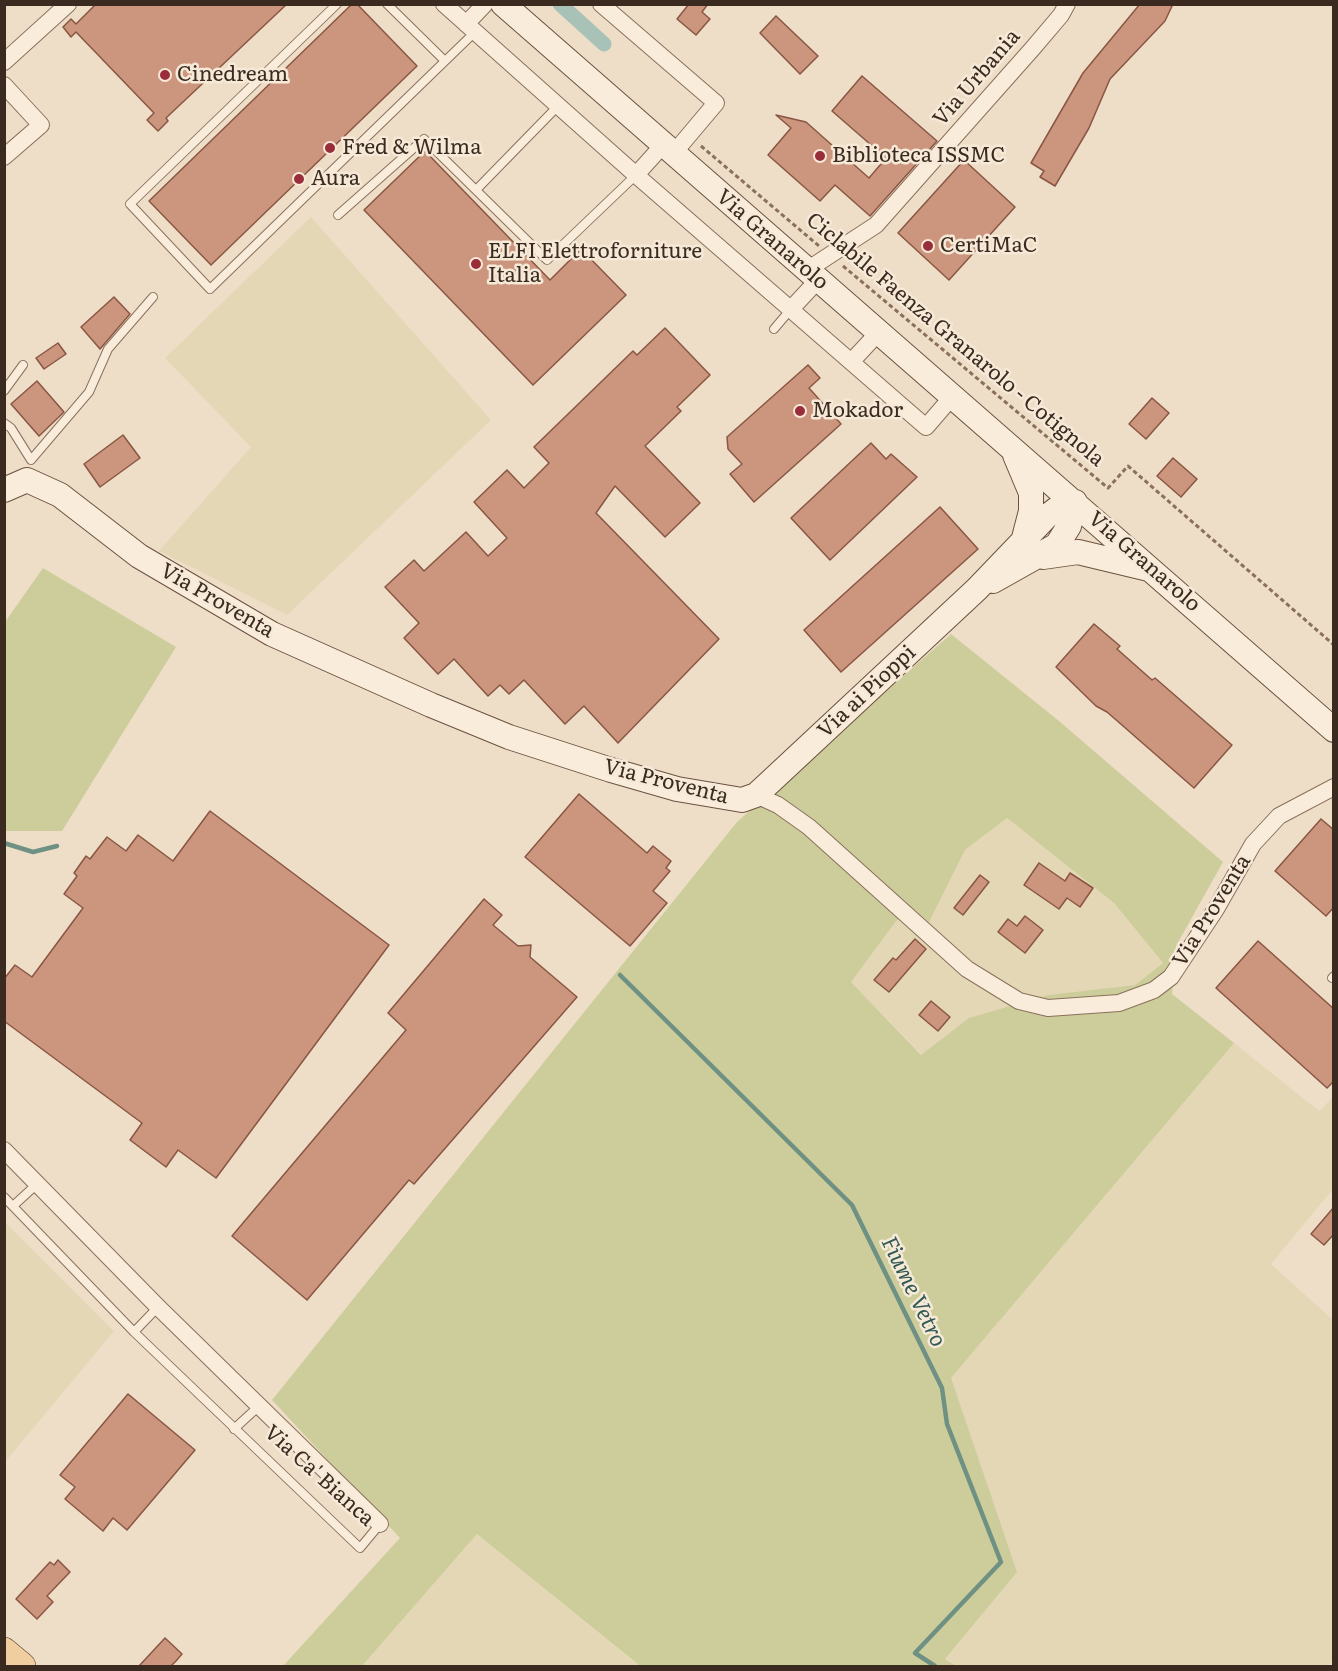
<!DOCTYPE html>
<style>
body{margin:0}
#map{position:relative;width:1338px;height:1671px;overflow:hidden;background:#eedec7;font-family:Literata,serif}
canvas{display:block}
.frame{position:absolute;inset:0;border:6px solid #3b2a20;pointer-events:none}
</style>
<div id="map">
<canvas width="1338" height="1671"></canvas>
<div class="frame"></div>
</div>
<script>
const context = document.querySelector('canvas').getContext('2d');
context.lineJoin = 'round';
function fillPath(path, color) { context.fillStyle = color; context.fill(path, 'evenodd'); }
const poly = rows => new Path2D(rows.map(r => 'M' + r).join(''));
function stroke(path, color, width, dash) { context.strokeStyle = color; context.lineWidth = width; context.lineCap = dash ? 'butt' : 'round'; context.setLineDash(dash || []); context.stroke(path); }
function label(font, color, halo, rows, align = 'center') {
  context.font = font + ' Literata,serif'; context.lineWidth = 5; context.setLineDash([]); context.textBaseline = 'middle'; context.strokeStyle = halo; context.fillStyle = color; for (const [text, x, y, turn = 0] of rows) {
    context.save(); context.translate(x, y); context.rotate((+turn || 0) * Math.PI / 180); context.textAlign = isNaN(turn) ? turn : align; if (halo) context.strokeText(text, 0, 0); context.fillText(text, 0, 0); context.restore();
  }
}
fillPath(poly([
 [311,217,491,420,287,615,159,551,251,447,165,358],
 [1007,818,1114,903,1163,963,1135,985,1048,995,970,1018,922,1055,851,982,908,904,929,921,965,850],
 [1234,1043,1319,1111,1333,1097,1333,1189,1271,1264,1333,1320,1333,1660,1328,1666,956,1666,945,1659,1016,1572,950,1378],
 [5,1222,114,1331,5,1462],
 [477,1534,633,1661,640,1666,362,1666]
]), '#e4d7b5');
fillPath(poly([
 [43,568,176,647,62,831,5,831,5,622],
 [951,634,1059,721,1223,862,1176,946,1172,994,1234,1043,951,1378,1017,1572,945,1659,956,1666,640,1666,477,1534,362,1666,283,1666,400,1538,272,1400,737,822],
 [1007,818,1114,903,1163,963,1135,985,1048,995,969,1018,921,1055,851,982,908,905,929,922,965,850]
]), '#cdcd9b');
stroke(poly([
 [4,843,33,852,57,846],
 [620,975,852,1205,942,1388,947,1424,1001,1562,915,1653,935,1666]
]), '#6f9184', 4.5);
stroke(poly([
 [560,4,604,44]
]), '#a8c2b8', 15);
const building = poly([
 [96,4,287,4,166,118,168,121,158,131,147,120,154,113,76,32,71,37,63,27,71,19,76,24,96,4],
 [352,4,357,4,417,66,211,265,149,201,352,4],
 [689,4,708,4,702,12,710,19,696,35,677,19,689,4],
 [1140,4,1173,4,1165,21,1110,79,1089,128,1055,186,1040,177,1044,171,1031,163,1083,73,1140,4],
 [776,16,818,56,800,74,760,33,776,16],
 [862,76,937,141,870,216,835,185,820,201,768,155,791,128,776,115,806,122,869,178,886,158,832,111,862,76],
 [425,151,550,280,581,249,626,295,533,385,364,210,425,151],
 [964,160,1015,207,949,280,898,233,964,160],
 [114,297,130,314,100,349,81,327,114,297],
 [665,328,710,375,677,407,681,411,645,446,700,503,665,537,615,486,596,513,719,639,618,743,584,706,565,724,524,680,509,694,500,685,488,696,454,659,438,674,404,638,419,623,385,587,414,560,424,571,466,532,488,556,507,538,474,502,507,470,524,488,549,463,534,447,633,351,637,355,665,328],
 [58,343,66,354,44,369,36,358,58,343],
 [808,365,820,378,809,388,841,424,754,502,730,474,742,464,728,449,727,437,808,365],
 [37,381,64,412,39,436,11,404,37,381],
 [1152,398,1169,413,1146,439,1129,424,1152,398],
 [123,435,140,458,100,487,84,464,123,435],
 [871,443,886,459,891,454,917,477,830,560,791,518,871,443],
 [1173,458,1197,479,1181,497,1157,476,1173,458],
 [940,507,978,549,841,672,804,630,940,507],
 [1094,624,1120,646,1117,649,1152,680,1155,678,1232,745,1194,788,1107,712,1096,706,1056,667,1094,624],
 [579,794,647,853,653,846,671,861,666,868,670,871,653,891,667,903,630,946,525,857,579,794],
 [210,811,389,945,216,1178,178,1150,166,1167,130,1140,142,1123,4,1021,4,979,15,965,32,977,83,908,64,894,77,876,74,873,86,856,90,859,107,837,126,851,138,835,173,861,210,811],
 [1321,819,1334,830,1334,907,1326,916,1275,871,1321,819],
 [1039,863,1065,881,1070,873,1093,888,1080,907,1067,898,1059,909,1024,885,1039,863],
 [980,875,989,882,963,915,954,908,980,875],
 [484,899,502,915,493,925,518,946,531,945,530,957,577,997,414,1184,409,1180,307,1300,232,1236,406,1030,388,1013,484,899],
 [1025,916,1043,930,1025,953,998,932,1008,919,1017,926,1025,916],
 [915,939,926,949,889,992,874,980,893,958,896,960,915,939],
 [1258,941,1334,1009,1334,1081,1327,1088,1216,988,1258,941],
 [931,1001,950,1017,938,1031,919,1015,931,1001],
 [1334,1207,1334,1234,1324,1245,1311,1234,1334,1207],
 [128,1394,195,1450,127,1530,113,1518,103,1531,65,1499,75,1487,60,1475,128,1394],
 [58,1560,70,1572,47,1596,53,1602,37,1619,16,1599,50,1562,54,1565,58,1560],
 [165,1638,182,1654,176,1661,171,1666,139,1666,165,1638]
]);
fillPath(building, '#cc957e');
stroke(building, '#895643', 1.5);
const lane = poly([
 [337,4,130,204,210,289,475,32],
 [387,4,445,61],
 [476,190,558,106],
 [338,215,424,139,547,260,636,175],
 [774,329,791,309],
 [4,391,23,365],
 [4,423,11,428,31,460,89,392,108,349,153,297],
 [1332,978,1334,976],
 [4,1197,134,1332,360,1548,380,1524],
 [13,1206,37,1184],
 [134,1332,158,1307],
 [234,1429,259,1406]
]);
const street = poly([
 [444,4,636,175],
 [601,4,716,103,673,154],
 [466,24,485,4],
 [4,62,68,4],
 [4,85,41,125,4,157],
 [663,145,636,175,926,427,951,398],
 [807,270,876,225,1033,48,1061,15,1067,4],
 [791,309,818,280],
 [851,362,878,333],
 [756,795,778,805,809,827,967,969,1019,1001,1048,1008,1119,1003,1154,990,1171,977,1216,909,1253,844,1279,816,1334,787],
 [4,1150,158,1307,380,1524]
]);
const secondary = poly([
 [503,4,1334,730],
 [1015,455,1031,493,1031,511,1024,538],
 [4,490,27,480,60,495,139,556,272,634,431,705,509,737,611,770,677,789,742,800,756,795,769,783,977,589,1046,517,1058,508,1075,502],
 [1043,557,1078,552,1149,569],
 [993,581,1057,545,1069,526,1075,502]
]);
const primary = poly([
 [4,1651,22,1666]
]);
stroke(lane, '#8a705d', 10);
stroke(street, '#8a705d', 18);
stroke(secondary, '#6c5140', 26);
stroke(primary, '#583e30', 28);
stroke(poly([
 [701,146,819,246],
 [843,266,1108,488,1128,466,1334,645]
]), '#8a705d', 3, [4.5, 3]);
stroke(lane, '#f9ecdb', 8);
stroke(street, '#f9ecdb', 16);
stroke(secondary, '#f9ecdb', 24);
stroke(primary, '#f0cea0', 27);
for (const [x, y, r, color] of [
 [165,75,6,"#992d3a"],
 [330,148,6,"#992d3a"],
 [820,156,6,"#992d3a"],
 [299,179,6,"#992d3a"],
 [928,246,6,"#992d3a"],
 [476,264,6,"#992d3a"],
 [800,411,6,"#992d3a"]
]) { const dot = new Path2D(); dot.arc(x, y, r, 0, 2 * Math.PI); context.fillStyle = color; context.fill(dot); stroke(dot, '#f6e9d7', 2); }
label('21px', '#3b2a20', '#f6e9d7', [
 ["Cinedream",177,75],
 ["Fred & Wilma",342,148],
 ["Biblioteca ISSMC",832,156],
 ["Aura",311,179],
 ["CertiMaC",940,246],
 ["ELFI Elettroforniture",488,252],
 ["Italia",488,276],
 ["Mokador",812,411]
], 'left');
label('21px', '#3b2a20', '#f6e9d7', [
 ["Via Urbania",977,78,-49],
 ["Via Granarolo",772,240,41],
 ["Ciclabile Faenza Granarolo - Cotignola",955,340,40],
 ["Via Granarolo",1144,562,41],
 ["Via Proventa",217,601,30],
 ["Via ai Pioppi",867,692,-43],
 ["Via Proventa",666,782,14],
 ["Via Proventa",1212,911,-58],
 ["Via Ca' Bianca",319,1476,42]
]);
label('italic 22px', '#305a52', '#f6e9d7', [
 ["Fiume Vetro",913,1292,64]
]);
</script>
